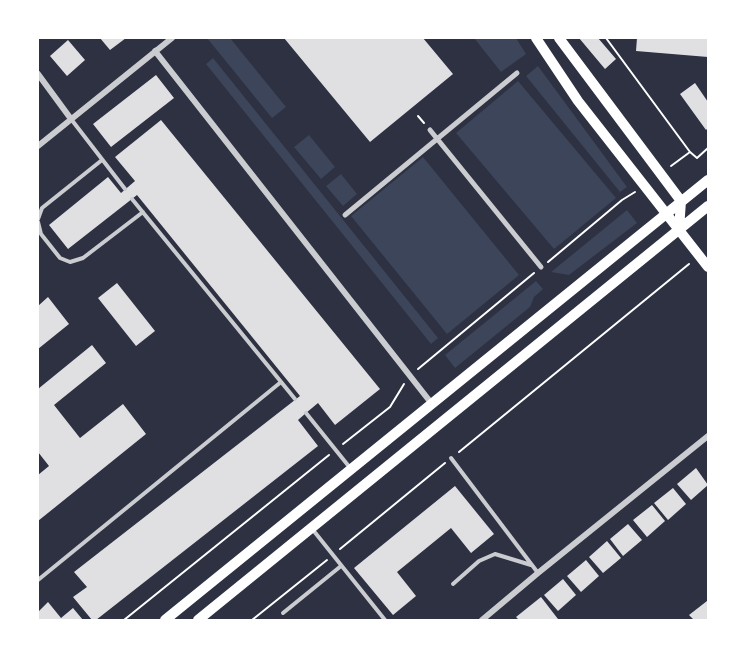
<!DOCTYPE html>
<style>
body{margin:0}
#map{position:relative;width:746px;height:658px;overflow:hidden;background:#2d3142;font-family:Spectral,serif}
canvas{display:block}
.frame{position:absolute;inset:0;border:39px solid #fff;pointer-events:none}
</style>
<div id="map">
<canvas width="746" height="658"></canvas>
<div class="frame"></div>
</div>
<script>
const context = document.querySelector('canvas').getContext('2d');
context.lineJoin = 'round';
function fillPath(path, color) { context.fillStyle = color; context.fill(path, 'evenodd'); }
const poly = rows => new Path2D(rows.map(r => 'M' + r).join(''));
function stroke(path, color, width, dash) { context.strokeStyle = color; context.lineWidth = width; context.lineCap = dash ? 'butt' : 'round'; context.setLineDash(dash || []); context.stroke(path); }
fillPath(poly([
 [207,38,230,38,286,107,272,118],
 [474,38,516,38,526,54,501,72],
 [213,58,438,338,431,344,206,64],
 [538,66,627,187,620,192,526,76],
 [518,81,616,198,554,249,456,133],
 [309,135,335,167,321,179,294,147],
 [423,157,519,275,447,334,351,216],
 [341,174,357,194,343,206,326,186],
 [627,210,637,223,569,275,551,272],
 [536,281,543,289,534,297,530,307,455,368,445,355]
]), '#3c4559');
fillPath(poly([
 [100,38,126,38,110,50],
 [284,38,423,38,453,74,370,142],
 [579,38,598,38,616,59,605,69],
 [637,38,708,38,708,57,636,51],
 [68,40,85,60,67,76,50,56],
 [156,75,174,98,111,147,93,124],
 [695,83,708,102,708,128,706,130,680,94],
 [161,120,380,389,335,425,318,403,306,413,298,420,318,446,96,620,92,620,73,597,87,587,74,572,300,396,137,195,68,249,49,225,108,177,121,193,135,181,115,157],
 [117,283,155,331,136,346,98,298],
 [48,297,69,324,38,349,38,306],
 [92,345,106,363,54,405,80,438,123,404,146,434,38,521,38,475,49,466,38,452,38,389],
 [696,468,708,485,691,500,677,484],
 [455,486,494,534,471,553,451,528,397,572,416,596,393,615,354,568],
 [673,488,686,504,668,520,654,503],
 [652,505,665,521,647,537,633,520],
 [628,524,642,540,623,556,610,539],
 [607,541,621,558,603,573,589,557],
 [586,560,599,576,581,592,567,576],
 [563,579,576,595,558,611,544,595],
 [541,597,558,619,556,620,519,620,516,617],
 [707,601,708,603,708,620,694,620,689,615],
 [48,602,61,618,73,608,83,620,38,620,38,612]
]), '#e0e0e3');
stroke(poly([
 [606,38,690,152,697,158,708,148],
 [418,116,424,123],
 [671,166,690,152],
 [548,262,622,200,635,192],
 [418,369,534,273],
 [343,444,390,407,404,384],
 [459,452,689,264],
 [340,549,445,463],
 [124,620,329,455],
 [252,620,327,560]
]), '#fff', 2);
stroke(poly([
 [71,119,125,189],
 [132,199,295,399],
 [38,219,42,208,102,160],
 [38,222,41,234,60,258,70,262,83,258,143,212],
 [306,413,351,469],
 [451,458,538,573],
 [313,530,385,620],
 [38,580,281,382],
 [453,584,479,561,495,554,531,565],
 [283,613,341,566]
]), '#caccd0', 4);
stroke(poly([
 [430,130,541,267],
 [345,215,517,73]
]), '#caccd0', 5);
stroke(poly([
 [155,51,432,404],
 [38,74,71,119],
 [38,146,172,38],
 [482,620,538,573,708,436]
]), '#caccd0', 6);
stroke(poly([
 [536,38,578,101,708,267],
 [559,38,681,201,679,230],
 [165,620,708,180],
 [198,620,708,206]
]), '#fff', 10);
</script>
